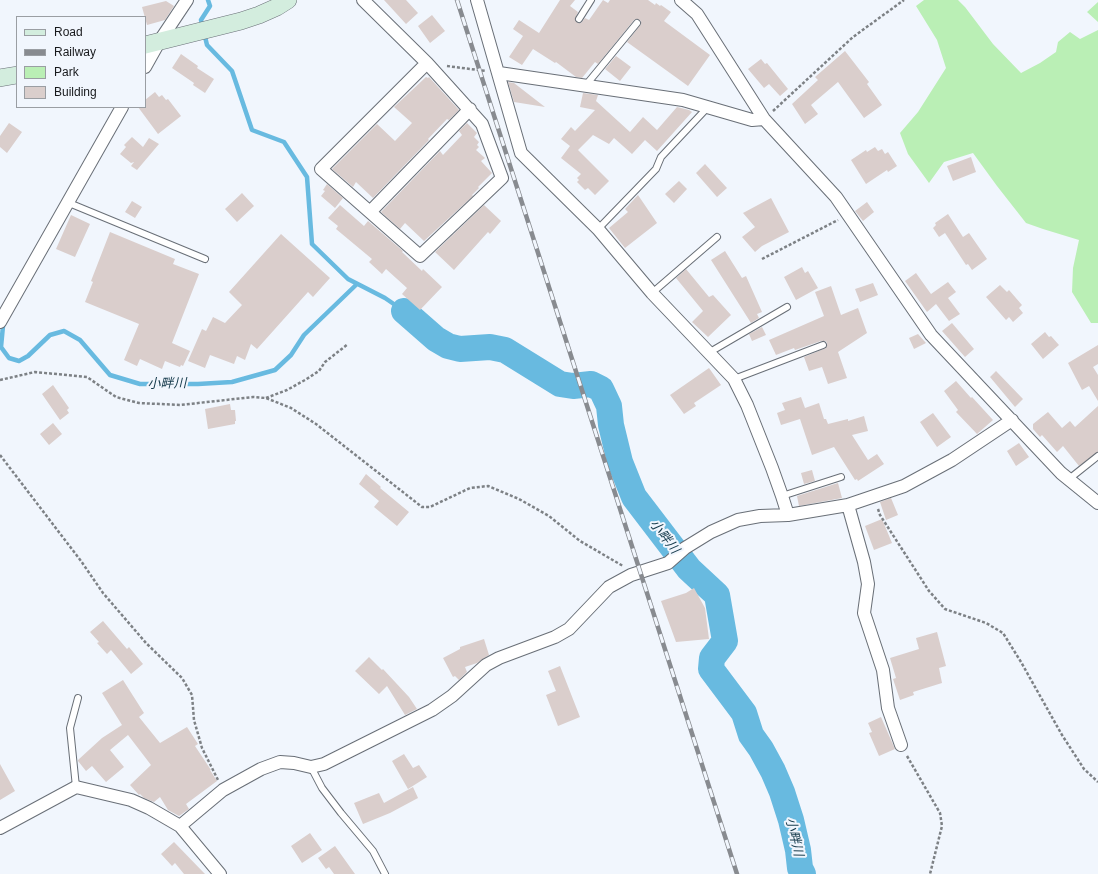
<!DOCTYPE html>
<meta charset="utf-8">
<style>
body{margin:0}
#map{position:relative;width:1098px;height:874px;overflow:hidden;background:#f1f6fd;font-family:Arial,sans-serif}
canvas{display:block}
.legend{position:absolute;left:16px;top:16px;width:130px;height:92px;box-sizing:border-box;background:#f1f6fd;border:1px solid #9a9ea3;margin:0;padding:5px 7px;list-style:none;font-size:12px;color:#17191c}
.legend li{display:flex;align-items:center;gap:8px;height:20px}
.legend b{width:20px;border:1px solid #9a9ea3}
</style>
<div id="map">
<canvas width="1098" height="874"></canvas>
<ul class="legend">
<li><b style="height:5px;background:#d3edde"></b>Road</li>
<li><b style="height:5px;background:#888b90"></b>Railway</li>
<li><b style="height:11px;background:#baefb5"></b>Park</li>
<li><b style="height:11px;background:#dacecc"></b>Building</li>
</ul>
</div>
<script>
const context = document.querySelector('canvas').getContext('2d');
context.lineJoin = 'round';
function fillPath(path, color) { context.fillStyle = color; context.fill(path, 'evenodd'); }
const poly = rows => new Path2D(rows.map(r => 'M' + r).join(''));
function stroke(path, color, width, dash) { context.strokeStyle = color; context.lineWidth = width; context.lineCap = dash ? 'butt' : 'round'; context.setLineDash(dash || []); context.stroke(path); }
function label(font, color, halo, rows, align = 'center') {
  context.font = font + ' Arial,"Noto Sans JP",sans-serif'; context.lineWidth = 4; context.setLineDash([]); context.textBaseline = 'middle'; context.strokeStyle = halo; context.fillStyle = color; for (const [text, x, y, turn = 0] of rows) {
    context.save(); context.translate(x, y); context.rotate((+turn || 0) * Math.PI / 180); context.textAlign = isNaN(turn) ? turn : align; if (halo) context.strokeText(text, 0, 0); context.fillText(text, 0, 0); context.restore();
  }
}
fillPath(poly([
 [924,0,958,0,965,7,993,44,1021,73,1040,63,1056,52,1058,42,1070,32,1080,39,1098,30,1098,323,1091,323,1072,292,1073,268,1079,240,1043,229,1026,223,997,186,973,153,944,162,929,183,908,154,900,133,918,112,946,68,937,40,916,6],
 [1098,2,1098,22,1087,12]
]), '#baefb5');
stroke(poly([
 [208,0,210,6,201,20,207,45,232,71,252,130,284,142,307,177,312,244,348,279,385,298,404,311],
 [1,323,3,326,1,347,9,358,19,361,28,356,50,335,64,331,80,340,110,375,140,384,198,384,232,382,275,370,291,355,304,335,357,284]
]), '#68bae0', 4.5);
stroke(poly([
 [404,311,436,339,448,346,460,349,490,347,505,350,560,384,573,386,591,384,601,389,609,406,611,425,620,462,634,497,689,569,717,595,725,641,712,658,711,669,744,713,751,735,761,749,773,771,782,792,791,820,798,850,800,868,803,874]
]), '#68bae0', 26);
fillPath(poly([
 [384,0,406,0,418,13,406,24],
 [560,0,575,0,570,6,578,12,575,19,578,23,581,23,585,18,589,20,603,0,608,3,610,0,648,0,655,5,656,3,660,6,661,5,671,12,664,21,710,55,688,86,627,42,641,24,641,21,637,19,634,20,598,64,595,62,582,78,576,77,556,62,555,63,533,49,522,65,509,57,523,36,513,29,519,20,539,33],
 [166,1,174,6,165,20,147,25,142,7],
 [432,15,445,31,430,43,418,26],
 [845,51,869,82,867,84,882,105,864,118,838,82,811,105,818,114,805,124,792,104,818,80,815,77],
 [181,54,198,66,197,68,214,79,205,93,193,85,194,83,172,68],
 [616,56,631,67,620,81,605,69],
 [761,59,765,64,767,63,788,89,780,96,769,84,764,88,748,69],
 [426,77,428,78,429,77,459,110,449,120,447,119,428,139,429,140,373,198,356,182,353,187,332,169,377,124,395,141,412,123,394,107],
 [508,82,514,83,545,107,514,102],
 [155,92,159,97,162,95,166,100,168,99,181,116,158,134,138,107,145,107,145,100],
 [583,93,598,95,596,101,630,132,643,117,657,130,677,107,689,110,692,112,657,151,645,140,632,154,614,138,609,144,593,135,578,150,609,181,595,195,588,188,585,190,577,182,579,180,577,178,581,174,561,158,570,146,561,139,571,127,575,131,595,110,580,107],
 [9,123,22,132,7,153,0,147,0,136],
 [467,123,477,133,474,137,479,142,477,145,479,147,476,150,485,158,481,161,492,173,478,187,479,188,472,195,473,196,424,241,405,223,400,229,381,212,440,151,443,155,462,135,459,131],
 [132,137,143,147,149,138,159,144,137,170,131,166,134,162,131,163,120,154,126,147,124,145],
 [875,147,878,151,882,149,885,154,888,152,897,166,888,172,887,170,866,184,851,160,866,150,867,152],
 [971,157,976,172,953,181,947,166],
 [705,164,727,188,717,197,696,173],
 [679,181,687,189,674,203,665,194],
 [327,184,343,198,335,208,321,196,325,191,323,190],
 [242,193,254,206,237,222,225,209],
 [638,195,657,223,625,248,609,228,628,212,625,209],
 [771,198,789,232,762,246,755,252,742,237,755,227,743,213],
 [132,201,142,207,135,218,125,212],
 [867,202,874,212,863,221,855,211],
 [340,205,364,226,368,221,403,251,402,252,422,271,423,269,442,287,420,310,402,294,407,288,386,269,382,274,369,262,372,259,336,229,338,226,328,218],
 [484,205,501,221,490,234,488,232,454,270,435,252],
 [948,214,963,237,969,233,987,259,972,270,968,264,966,265,945,233,939,237,933,228,936,225,935,223],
 [71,215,90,224,75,257,56,249],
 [110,232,175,259,173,264,199,274,172,343,190,351,183,366,181,365,180,367,165,361,162,369,140,359,137,366,124,360,139,324,85,302,93,282,91,281],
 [281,234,330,278,313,297,308,292,257,349,251,344,245,360,237,356,234,364,210,355,205,368,188,361,202,329,206,331,213,317,225,323,242,305,229,292],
 [725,251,742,278,746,276,762,312,757,314,759,318,751,323,711,260],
 [802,267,805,273,808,271,818,288,796,300,784,277],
 [686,269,709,297,713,295,731,315,708,337,692,322,703,311,676,278],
 [916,273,931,294,948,282,956,292,948,298,960,314,949,321,936,304,927,312,905,281],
 [873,283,878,295,860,302,855,289],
 [1000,285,1007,292,1009,290,1022,305,1019,308,1023,313,1013,322,1009,317,1006,320,986,297],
 [831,286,841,315,858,308,867,333,838,352,847,378,828,384,822,367,809,371,804,357,826,348,827,344,826,341,821,341,795,350,794,348,776,355,769,340,824,316,815,292],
 [952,323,974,349,965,357,942,331],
 [762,327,766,335,752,341,749,334],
 [1045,332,1049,337,1051,336,1059,345,1043,359,1031,344],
 [918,334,926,343,914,349,909,338],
 [1098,345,1098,364,1093,367,1098,375,1098,401,1089,386,1082,390,1068,363],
 [709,368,721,385,694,403,696,406,684,414,670,395],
 [996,371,1023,399,1015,407,990,377],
 [956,381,971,398,972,397,993,420,977,434,956,412,958,410,944,391],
 [53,385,69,408,67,410,69,413,60,420,42,394],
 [801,397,805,408,819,403,824,419,826,419,828,424,848,419,848,421,864,416,868,431,852,435,868,460,877,454,884,464,858,481,857,479,855,480,834,447,812,455,800,419,781,425,777,413,785,410,782,403],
 [230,404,231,410,235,410,236,421,235,421,235,424,208,429,205,409],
 [1098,406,1098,452,1079,466,1063,446,1057,452,1042,435,1040,437,1033,429,1033,424,1048,412,1062,428,1070,421,1075,427],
 [933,413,951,437,937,447,920,422],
 [53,423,62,434,49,445,40,434],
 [1019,443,1029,457,1016,466,1007,451],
 [812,470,815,481,804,484,801,473],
 [366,474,381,487,380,488,409,512,397,526,374,507,379,501,359,484],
 [838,483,842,498,799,506,797,496],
 [891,498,898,515,886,520,880,502],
 [882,519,892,543,874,550,865,526],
 [694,588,705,608,709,639,676,642,661,601,686,593],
 [103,621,127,649,129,647,143,664,131,674,111,650,107,654,97,643,99,642,90,632],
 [937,632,946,666,939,668,942,683,913,692,914,695,900,700,893,679,896,678,890,658,919,649,916,638],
 [484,639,489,655,477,663,465,667,467,672,459,680,455,676,453,677,443,658,460,649,460,647],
 [369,657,382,670,383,669,409,697,417,709,405,715,387,686,379,694,355,671],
 [560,666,580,717,558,726,546,695,556,691,548,671],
 [123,680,144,713,139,717,160,743,187,727,198,744,195,746,211,770,210,770,217,781,186,804,189,809,179,816,168,810,160,797,154,802,144,798,140,794,139,795,130,785,151,765,128,735,110,750,124,767,106,782,92,766,86,771,78,761,78,760,102,738,122,725,102,693],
 [881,717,895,749,879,756,869,733,872,732,868,723],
 [404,754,413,768,419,765,427,777,408,789,392,761],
 [0,764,15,791,0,800],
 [413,787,418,798,390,813,363,824,354,803,379,793,384,803],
 [310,833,322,850,302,863,291,846],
 [174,842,205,874,184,874,175,863,172,866,161,854],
 [335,846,355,874,334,874,329,867,326,869,318,858]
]), '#dacecc');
const lane = poly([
 [579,19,591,0],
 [586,85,637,23],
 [69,203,205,259],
 [598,229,656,169,661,157,708,107],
 [652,293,717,237],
 [710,352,787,307],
 [734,379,823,345],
 [1069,479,1098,456],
 [782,496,841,477],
 [311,767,322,788,341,813,373,851,385,874],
 [76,787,70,728,78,698]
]);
const street = poly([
 [363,0,427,63,482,124,502,178,420,256,321,169,427,63],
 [477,0,521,153,598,229,652,293,734,379,747,405,772,468,782,496,788,515],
 [681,0,697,14,764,119,836,197,931,335,1061,473,1098,503],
 [145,67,159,42,187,0],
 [499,73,683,100,752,120,764,119],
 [370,212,470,109],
 [0,322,122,107],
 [848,505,864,562,868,584,864,613,883,670,888,708,901,745],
 [180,826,220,874],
 [0,828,76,787,131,800,149,808,180,826,223,790,261,769,280,762,294,763,311,767,324,764,432,710,452,696,486,665,499,658,555,637,569,629,609,587,631,575,668,563,685,548,711,532,738,520,760,516,788,515,848,505,904,486,952,460,1012,420]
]);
const secondary = poly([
 [145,45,241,21,259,15,277,7,288,0],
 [0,78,17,75]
]);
stroke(lane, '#696f77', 8);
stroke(street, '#696f77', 14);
stroke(secondary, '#696f77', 18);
stroke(poly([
 [447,66,486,71],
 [773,111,853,37,904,0],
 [762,259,838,220],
 [0,380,35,372,87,377,116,397,139,403,180,405,253,397,266,398,291,408,316,424,422,507,430,507,470,488,488,486,519,499,549,516,580,541,623,566],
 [266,398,287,390,305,380,319,371,325,362,348,344],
 [0,455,81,561,103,593,146,643,182,678,192,695,194,720,202,748,218,780],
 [878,509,880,515,929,591,945,609,986,623,1003,633,1021,662,1062,735,1084,769,1098,782],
 [907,756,940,813,942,826,930,874]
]), '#7d8185', 2.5, [3, 2]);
stroke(lane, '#fff', 6);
stroke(street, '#fff', 12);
stroke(secondary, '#d3edde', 17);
const rail = poly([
 [457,0,737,874]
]);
stroke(rail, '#888b90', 4.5);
stroke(rail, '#f1f6fd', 3, [9]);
label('italic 13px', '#133849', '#f1f6fd', [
 ["小畔川",167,384,-1],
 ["小畔川",664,537,52],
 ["小畔川",794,837,77]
]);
</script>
